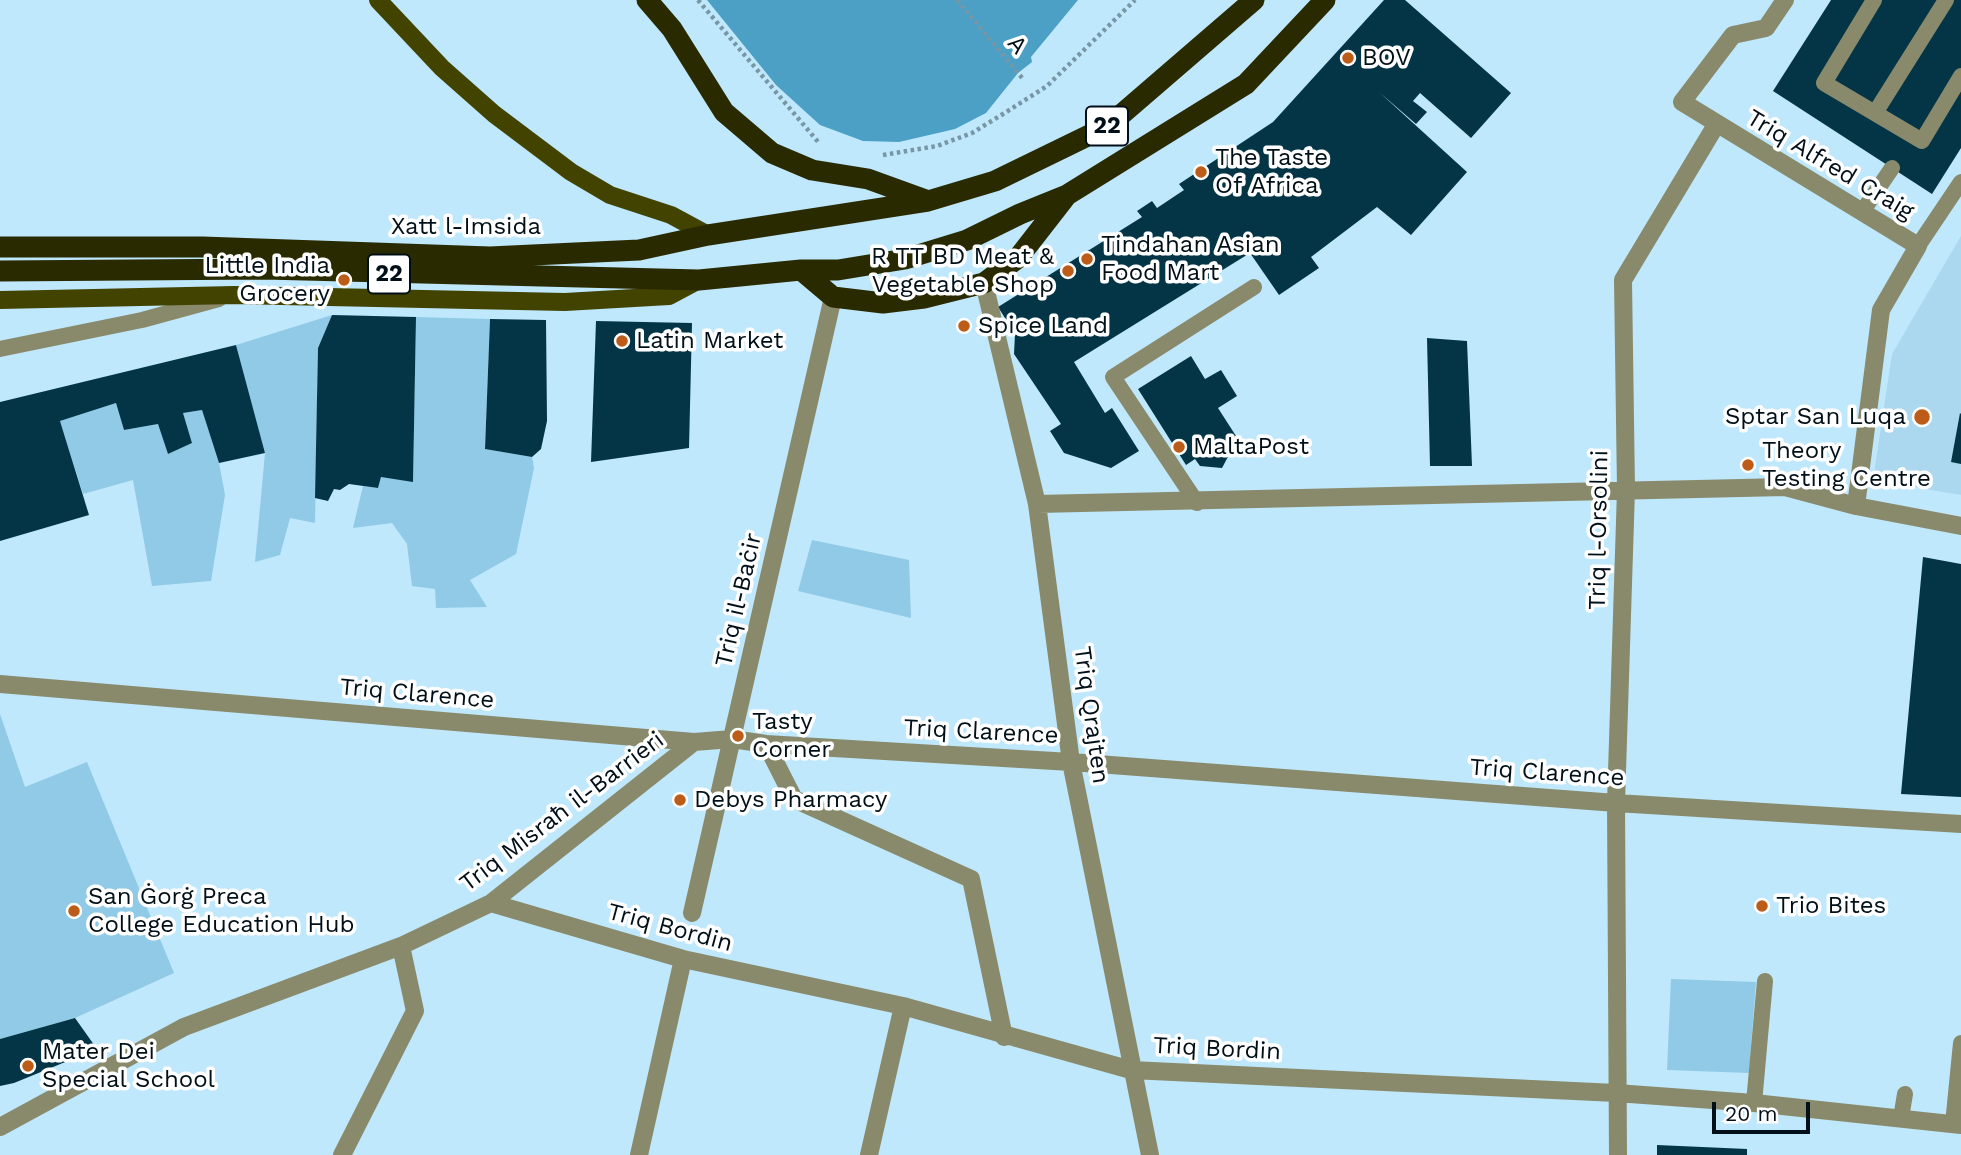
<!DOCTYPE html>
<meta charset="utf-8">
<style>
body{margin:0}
#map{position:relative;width:1961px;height:1155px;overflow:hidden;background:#bfe8fc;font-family:"Work Sans",sans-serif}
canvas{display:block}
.scale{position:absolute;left:1712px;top:1102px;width:98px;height:32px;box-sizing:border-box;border:4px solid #000f18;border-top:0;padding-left:9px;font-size:21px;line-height:24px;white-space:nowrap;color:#000f18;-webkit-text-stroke:5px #fff;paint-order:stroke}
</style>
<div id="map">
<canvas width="1961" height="1155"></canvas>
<div class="scale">20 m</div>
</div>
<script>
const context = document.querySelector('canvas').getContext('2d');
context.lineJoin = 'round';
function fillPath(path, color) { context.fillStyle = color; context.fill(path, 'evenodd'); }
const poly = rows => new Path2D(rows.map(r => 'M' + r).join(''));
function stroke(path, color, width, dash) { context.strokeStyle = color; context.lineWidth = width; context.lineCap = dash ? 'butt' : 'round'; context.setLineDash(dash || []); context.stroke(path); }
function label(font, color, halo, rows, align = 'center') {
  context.font = font + ' "Work Sans",sans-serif'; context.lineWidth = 7; context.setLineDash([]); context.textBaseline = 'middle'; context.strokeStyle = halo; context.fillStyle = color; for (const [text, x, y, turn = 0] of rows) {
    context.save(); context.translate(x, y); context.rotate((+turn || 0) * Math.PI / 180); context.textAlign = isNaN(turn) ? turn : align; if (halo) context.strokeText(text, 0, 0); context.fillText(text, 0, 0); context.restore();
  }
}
fillPath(poly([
 [1961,236,1961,495,1873,480,1892,354]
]), '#abd8ee');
fillPath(poly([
 [332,315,318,348,315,523,290,518,280,555,255,562,265,453,236,345],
 [416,317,490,319,485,449,532,457,534,468,516,554,470,580,487,607,436,608,435,589,412,586,407,544,392,523,353,528,363,486,378,488,381,477,413,481],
 [116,403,124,430,158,424,168,454,192,443,183,413,202,410,219,463,225,495,211,581,152,586,133,480,83,494,60,421],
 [812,540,909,560,911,618,798,591],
 [0,714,25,787,87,762,174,973,75,1018,0,1039],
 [1671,979,1756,982,1749,1073,1667,1070]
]), '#91cae6');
fillPath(poly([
 [707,0,1078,0,1031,57,1032,62,1018,73,986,113,955,129,899,142,863,141,820,125,776,85]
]), '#4da0c5');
fillPath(poly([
 [1384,0,1405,0,1511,93,1471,138,1420,93,1413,101,1427,112,1416,124,1379,92,1467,172,1411,235,1377,207,1311,257,1319,268,1279,295,1250,253,1074,362,1105,413,1112,408,1139,451,1111,468,1064,453,1050,431,1061,424,1014,354,1015,334,998,307,1142,217,1137,211,1152,201,1157,208,1184,190,1179,184,1273,122],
 [1831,0,1961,0,1961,148,1932,194,1773,91],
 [332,315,416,317,413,482,381,477,378,488,349,484,340,490,334,489,328,501,315,498,318,348],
 [490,319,546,320,547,421,541,449,532,457,485,449],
 [596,321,692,323,689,448,591,462],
 [1427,338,1467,341,1472,466,1430,466],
 [236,345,265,453,219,463,202,410,183,413,192,443,168,454,158,424,124,430,116,403,60,421,89,515,0,541,0,402],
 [1191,356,1205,379,1221,370,1237,396,1218,408,1236,436,1224,443,1230,453,1222,468,1200,466,1195,459,1186,465,1138,389],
 [1960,413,1961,414,1961,464,1951,462],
 [1923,557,1961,564,1961,797,1901,794],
 [75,1018,97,1049,14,1083,0,1086,0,1039],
 [1657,1145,1747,1149,1747,1155,1657,1155]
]), '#043547');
stroke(poly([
 [698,0,819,143],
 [957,0,1023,79],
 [883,155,937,146,972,133,1003,114,1047,86,1135,0]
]), '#7796a6', 4.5, [3.5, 3.5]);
stroke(poly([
 [1874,0,1824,83,1922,141,1961,76],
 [1875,113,1946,0],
 [1862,212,1892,168],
 [1918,246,1961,182],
 [0,349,142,320,219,299],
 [1197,503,1113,377,1254,287],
 [1754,1103,1765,981],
 [1901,1118,1905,1094],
 [1953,1124,1961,1043]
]), '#898a6b', 16);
stroke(poly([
 [1785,0,1766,28,1733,35,1682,102,1918,246,1881,310,1856,506],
 [984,283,1037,504,1071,762,1150,1155],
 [1037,504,1785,487,1856,506,1961,526],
 [0,684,694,742,732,739,766,744,1071,762,1616,803,1961,824],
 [766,744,794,799,971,879,1004,1037],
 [491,903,683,959,903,1006,1131,1070,1616,1093,1754,1103,1961,1125],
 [692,913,833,297],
 [0,1127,184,1027,401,946,491,903,694,742],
 [342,1155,415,1011,401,946],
 [639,1155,683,959],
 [869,1155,903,1006],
 [1618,1155,1616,803,1626,490,1623,280,1716,125]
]), '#898a6b', 18);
stroke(poly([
 [378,0,442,68,494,114,571,172,610,195,671,215,708,235],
 [0,300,234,295,565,302,669,296,699,280]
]), '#434300', 18);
stroke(poly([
 [647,0,672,29,724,112,772,153,812,170,868,179,926,200],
 [0,247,202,247,490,257,639,250,708,235,928,201,995,181,1108,126,1254,0],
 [801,270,833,297,883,303,924,298,984,283,1018,258,1067,195],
 [0,271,265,269,699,280,801,270,838,270,905,259,967,240,1020,214,1067,195,1246,84,1325,0]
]), '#2a2a01', 21);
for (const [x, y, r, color] of [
 [1348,58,7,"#bc5c18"],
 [1201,172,7,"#bc5c18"],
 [1087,259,7,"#bc5c18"],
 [1068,271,7,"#bc5c18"],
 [344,280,7,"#bc5c18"],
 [964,326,7,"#bc5c18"],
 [622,341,7,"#bc5c18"],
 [1922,417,9,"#bc5c18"],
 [1179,447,7,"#bc5c18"],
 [1748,465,7,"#bc5c18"],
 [738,736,7,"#bc5c18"],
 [680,800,7,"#bc5c18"],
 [1762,906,7,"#bc5c18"],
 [74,911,7,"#bc5c18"],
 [28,1066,7,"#bc5c18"]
]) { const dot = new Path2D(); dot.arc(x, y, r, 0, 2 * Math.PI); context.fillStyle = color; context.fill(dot); stroke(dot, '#fff', 2.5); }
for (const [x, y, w] of [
 [1107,126,42],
 [389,274,42]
]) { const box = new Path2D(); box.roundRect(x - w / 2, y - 19.5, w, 39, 5); context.fillStyle = '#fff'; context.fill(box); stroke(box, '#000f18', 2); }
label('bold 23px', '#000f18', null, [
 ["22",1107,126],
 ["22",389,274]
]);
label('24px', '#000f18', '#fff', [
 ["A",1017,45,50],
 ["Triq Alfred Craig",1830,165,31],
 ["Xatt l-Imsida",466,227],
 ["Triq l-Orsolini",1599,530,-89],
 ["Triq il-Baċir",739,600,-77],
 ["Triq Clarence",417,694,5],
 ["Triq Qrajten",1091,715,82],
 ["Triq Clarence",981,732,3],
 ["Triq Clarence",1547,773,4],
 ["Triq Misraħ il-Barrieri",562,812,-37],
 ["Triq Bordin",670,928,15],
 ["Triq Bordin",1217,1049,3]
]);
label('24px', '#000f18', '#fff', [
 ["BOV",1362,58],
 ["The Taste",1215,158],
 ["Of Africa",1215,186],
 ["Tindahan Asian",1101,245],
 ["Food Mart",1101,273],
 ["R TT BD Meat &",1054,257,"right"],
 ["Vegetable Shop",1054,285,"right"],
 ["Little India",330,266,"right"],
 ["Grocery",330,294,"right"],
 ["Spice Land",978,326],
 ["Latin Market",636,341],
 ["Sptar San Luqa",1906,417,"right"],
 ["MaltaPost",1193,447],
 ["Theory",1762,451],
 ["Testing Centre",1762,479],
 ["Tasty",752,722],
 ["Corner",752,750],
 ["Debys Pharmacy",694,800],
 ["San Ġorġ Preca",88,897],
 ["College Education Hub",88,925],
 ["Trio Bites",1776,906],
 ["Mater Dei",42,1052],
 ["Special School",42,1080]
], 'left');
</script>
